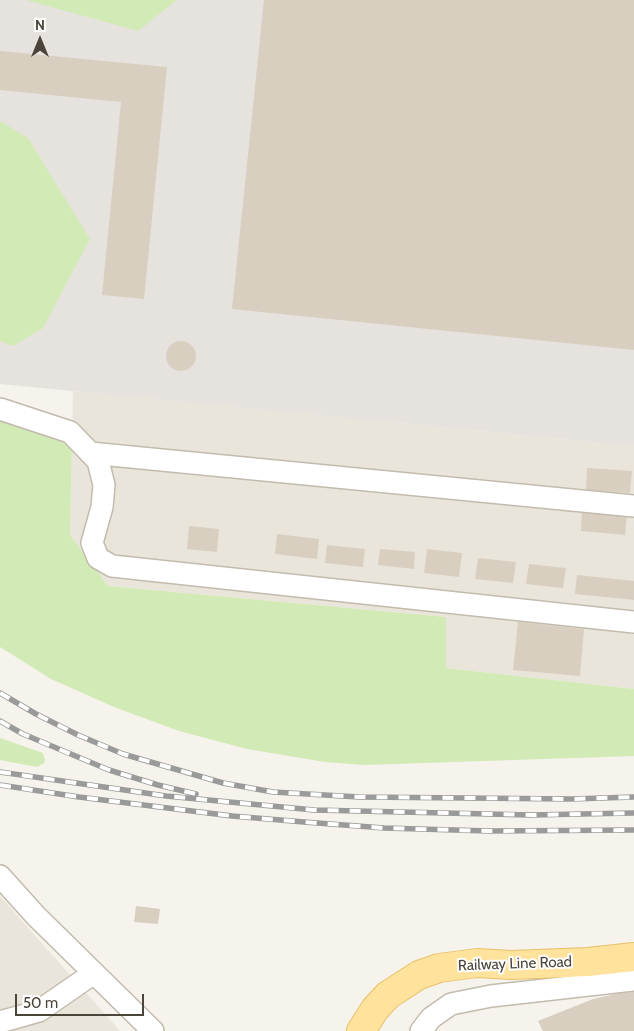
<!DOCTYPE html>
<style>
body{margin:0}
#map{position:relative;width:634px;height:1031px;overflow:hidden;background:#f6f3ec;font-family:Cabin,sans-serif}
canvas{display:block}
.north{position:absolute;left:15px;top:15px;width:50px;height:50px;-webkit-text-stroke:4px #fff;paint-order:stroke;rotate:0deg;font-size:14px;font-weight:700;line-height:20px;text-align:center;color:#4b4439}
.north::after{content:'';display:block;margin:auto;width:18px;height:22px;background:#4b4439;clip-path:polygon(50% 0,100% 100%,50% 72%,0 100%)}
.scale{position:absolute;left:15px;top:994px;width:129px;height:22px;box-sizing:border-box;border:2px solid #4b4439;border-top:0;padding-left:6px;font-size:15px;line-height:18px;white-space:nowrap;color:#4b4439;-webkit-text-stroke:4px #fff;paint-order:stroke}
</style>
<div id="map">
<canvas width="634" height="1031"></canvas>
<div class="north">N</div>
<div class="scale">50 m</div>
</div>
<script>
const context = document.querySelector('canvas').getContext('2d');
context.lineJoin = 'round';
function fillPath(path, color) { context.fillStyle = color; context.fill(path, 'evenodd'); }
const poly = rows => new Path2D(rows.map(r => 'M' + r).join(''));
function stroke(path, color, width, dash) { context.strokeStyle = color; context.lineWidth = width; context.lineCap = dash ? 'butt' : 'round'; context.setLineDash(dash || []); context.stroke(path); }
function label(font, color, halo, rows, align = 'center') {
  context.font = font + ' Cabin,sans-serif'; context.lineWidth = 4; context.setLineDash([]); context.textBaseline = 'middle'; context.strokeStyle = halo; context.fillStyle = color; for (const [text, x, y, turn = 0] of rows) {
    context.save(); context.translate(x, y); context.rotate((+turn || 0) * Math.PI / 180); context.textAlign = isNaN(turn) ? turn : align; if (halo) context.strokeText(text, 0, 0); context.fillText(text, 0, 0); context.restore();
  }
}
fillPath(poly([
 [73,391,634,446,634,689,446,668,446,617,108,586,70,535],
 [0,896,39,940,120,1031,0,1031]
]), '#eae5da');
fillPath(poly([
 [0,0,634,0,634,446,0,384]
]), '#e6e2dd');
fillPath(poly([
 [26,0,177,0,138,31],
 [0,121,28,138,90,239,43,328,13,346,0,341],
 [0,421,72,445,70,535,108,586,446,617,446,668,634,689,634,756,364,765,325,762,247,749,179,731,114,707,51,679,0,647],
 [0,738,43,753,45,760,44,763,37,767,0,760]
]), '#d2eab5');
fillPath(poly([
 [264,0,634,0,634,350,232,309],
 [0,51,167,67,144,299,102,295,121,102,0,90],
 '166 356a15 15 0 1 1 30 0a15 15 0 1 1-30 0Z',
 [587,468,632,471,630,493,586,490],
 [582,510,627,513,625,535,581,531],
 [189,526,219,529,217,552,187,549],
 [277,534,319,539,317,559,275,554],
 [327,545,365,549,363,567,325,563],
 [380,549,415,552,414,569,378,565],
 [427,549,462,553,459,577,424,573],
 [478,558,516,562,513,583,475,579],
 [529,564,566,568,563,588,526,584],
 [577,575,634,581,634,600,575,594],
 [518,622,584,629,580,676,513,670],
 [136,906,160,909,158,924,134,922],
 [634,992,634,1031,543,1031,538,1021,593,999,620,993]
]), '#d8cfc1');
const minor = poly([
 [0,409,70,432,98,461,104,485,102,507,92,543,98,558,112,566,634,622],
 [90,453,634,506],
 [0,876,36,916,153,1031],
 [0,1022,39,1011,94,973],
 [421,1031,431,1018,451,1004,491,996,634,980]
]);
const major = poly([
 [361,1031,375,1009,388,995,419,975,439,968,477,963,511,965,588,962,634,957]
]);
stroke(minor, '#c2bbae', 24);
stroke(major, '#e6c16a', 30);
stroke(minor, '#fff', 21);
stroke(major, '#ffe39c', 28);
const rail = poly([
 [0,693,36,714,78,735,123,754,223,783,273,792,359,797,571,799,634,797],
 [0,721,23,734,109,770,158,785,196,794],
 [0,772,166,796,314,810,531,815,634,813],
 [0,785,79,797,232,816,304,822,384,828,489,831,634,830]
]);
stroke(rail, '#9a9a9a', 5.5);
stroke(rail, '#fff', 4, [11]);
label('15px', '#4b4439', '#fff', [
 ["Railway Line Road",515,964,-2]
]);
</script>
